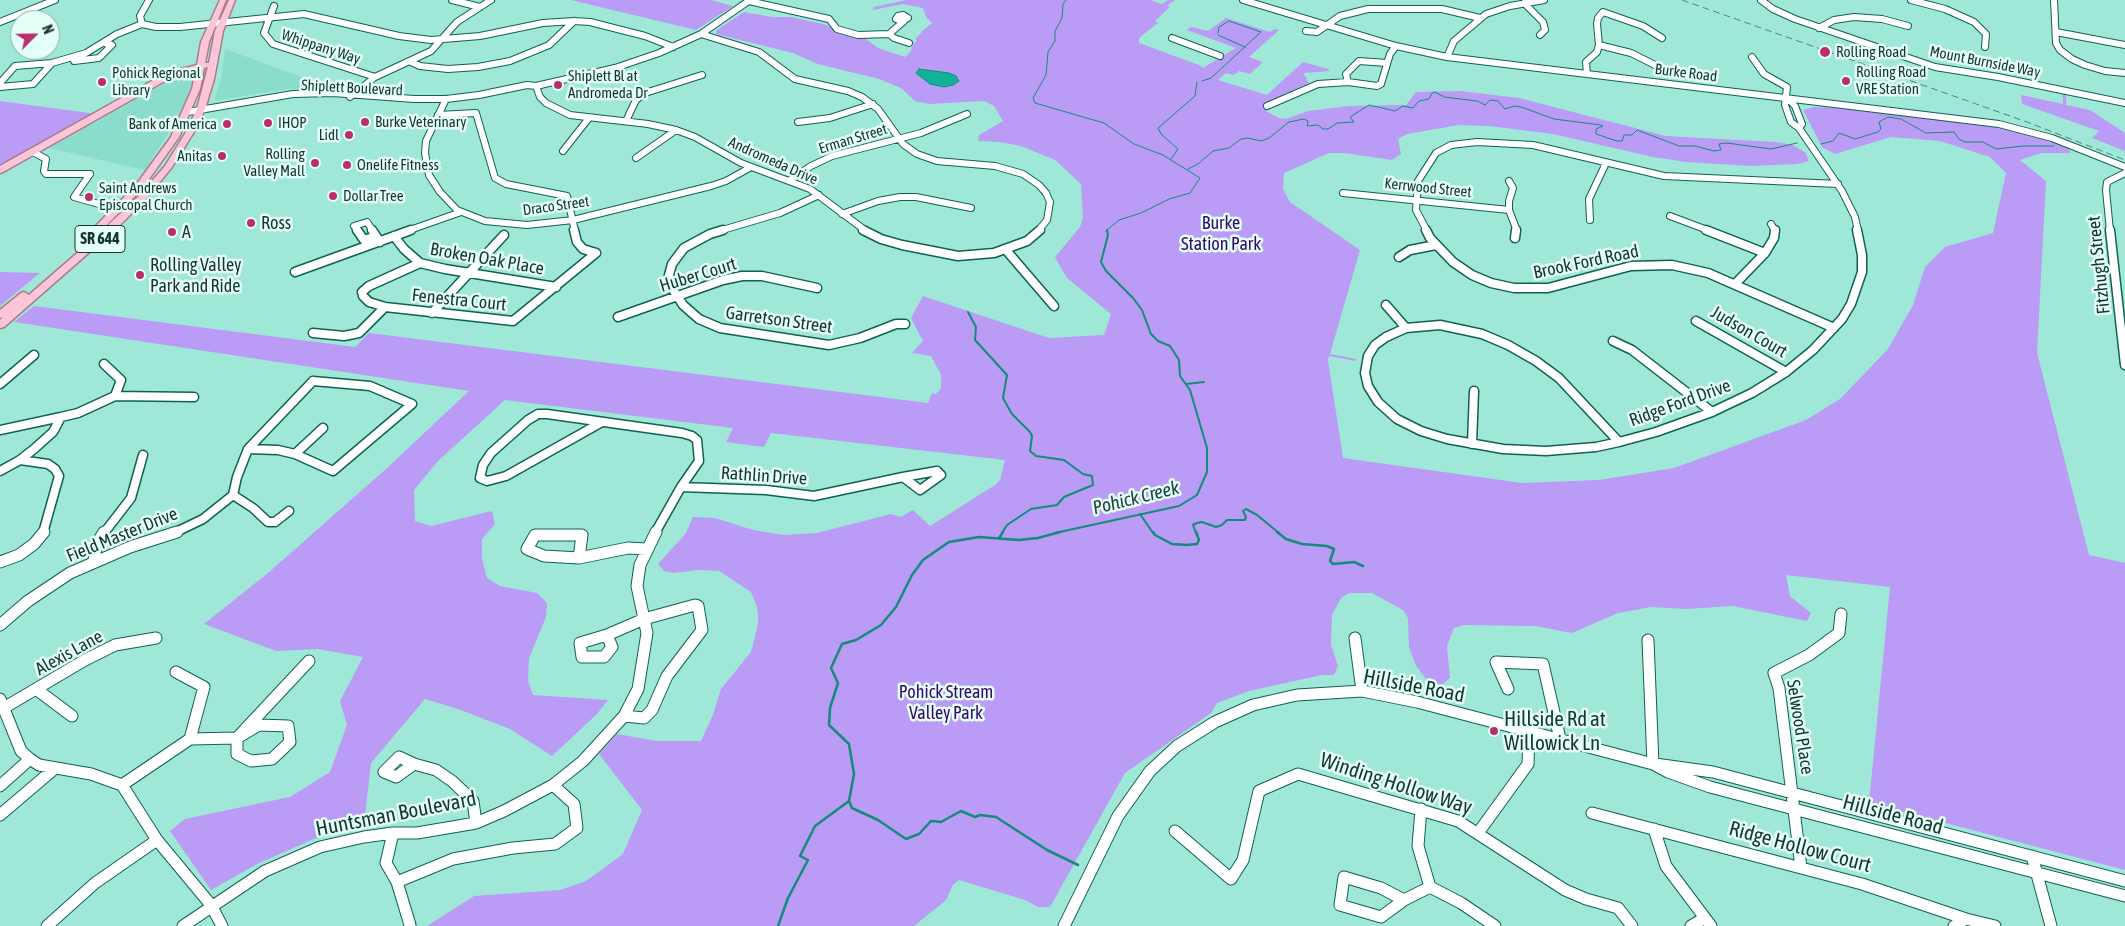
<!DOCTYPE html>
<style>
body{margin:0}
#map{position:relative;width:2125px;height:926px;overflow:hidden;background:#9fe8d7;font-family:"Asap Condensed",sans-serif}
canvas{display:block}
.north{position:absolute;left:10px;top:10px;width:50px;height:50px;box-sizing:border-box;background:#e3fff8;border:1px solid #91aea8;border-radius:50%;rotate:67deg;font-size:14px;font-weight:700;line-height:20px;text-align:center;color:#17352f}
.north::after{content:'';display:block;margin:auto;width:18px;height:22px;background:#b82f6b;clip-path:polygon(50% 0,100% 100%,50% 72%,0 100%)}
</style>
<div id="map">
<canvas width="2125" height="926"></canvas>
<div class="north">N</div>
</div>
<script>
const context = document.querySelector('canvas').getContext('2d');
context.lineJoin = 'round';
function fillPath(path, color) { context.fillStyle = color; context.fill(path, 'evenodd'); }
const poly = rows => new Path2D(rows.map(r => 'M' + r).join(''));
function stroke(path, color, width, dash) { context.strokeStyle = color; context.lineWidth = width; context.lineCap = dash ? 'butt' : 'round'; context.setLineDash(dash || []); context.stroke(path); }
function label(font, color, halo, rows, align = 'center') {
  context.font = font + ' "Asap Condensed",sans-serif'; context.lineWidth = 5; context.setLineDash([]); context.textBaseline = 'middle'; context.strokeStyle = halo; context.fillStyle = color; for (const [text, x, y, turn = 0] of rows) {
    context.save(); context.translate(x, y); context.rotate((+turn || 0) * Math.PI / 180); context.textAlign = isNaN(turn) ? turn : align; if (halo) context.strokeText(text, 0, 0); context.fillText(text, 0, 0); context.restore();
  }
}
fillPath(poly([
 [225,49,326,86,272,91,214,101,222,75],
 [187,71,195,75,181,113,145,170,49,148]
]), '#8addcb');
fillPath(poly([
 [571,0,711,0,733,6,696,30],
 [906,0,1151,0,1162,4,1168,0,1175,0,1167,6,1170,7,1155,21,1158,23,1139,38,1139,43,1199,65,1203,68,1236,48,1187,30,1191,27,1208,31,1226,18,1270,32,1275,29,1279,30,1249,57,1263,62,1250,74,1239,71,1234,75,1226,73,1218,80,1267,95,1303,62,1328,69,1330,71,1303,73,1309,83,1266,103,1266,111,1279,118,1286,119,1308,111,1349,106,1406,105,1416,92,1460,91,1519,98,1666,136,1776,142,1793,145,1806,153,1809,161,1798,164,1752,166,1686,162,1653,157,1553,134,1489,126,1459,125,1407,134,1398,139,1401,154,1392,160,1344,153,1329,153,1284,173,1283,189,1290,202,1360,250,1330,354,1356,359,1356,361,1329,356,1328,360,1343,458,1522,483,1599,480,1674,468,1806,420,1840,399,1888,349,1913,305,1925,267,1945,247,1993,233,2006,173,1990,157,1940,141,1891,137,1835,154,1822,147,1803,110,1815,107,1845,108,1944,119,2012,129,2065,144,2071,153,2041,153,2020,160,2046,181,2037,353,2089,555,2125,563,2125,870,1869,803,1890,587,1786,575,1790,596,1811,613,1807,621,1733,606,1686,609,1651,607,1618,613,1572,633,1535,626,1464,625,1454,628,1447,646,1450,678,1442,685,1430,684,1416,666,1409,647,1408,618,1403,610,1372,593,1349,593,1341,598,1332,615,1331,645,1338,666,1334,675,1322,675,1249,691,1217,703,1211,713,1125,773,1050,907,1038,907,1025,900,959,880,953,885,946,900,914,926,427,926,474,896,560,890,586,881,623,854,642,810,599,754,617,734,656,741,701,741,713,715,721,689,751,652,758,624,758,615,757,607,751,592,719,571,698,570,674,573,664,571,658,564,686,533,693,517,715,518,753,530,784,535,817,533,891,514,901,517,913,510,930,526,995,485,1000,480,1005,460,771,433,764,447,726,442,733,428,505,400,438,461,414,490,415,521,431,526,492,511,495,524,482,539,482,558,487,578,500,586,537,593,547,603,546,617,529,658,528,681,533,695,608,700,597,714,552,756,510,729,458,709,425,699,371,763,364,825,316,838,257,864,211,890,170,831,185,819,290,797,330,772,347,725,340,701,363,657,318,649,276,651,204,624,268,573,386,469,469,391,14,322,34,306,355,347,369,333,928,403,932,393,936,394,941,388,941,375,931,356,912,353,923,341,911,318,923,296,1049,338,1104,335,1111,314,1067,278,1055,257,1080,227,1083,218,1081,184,1055,160,1021,146,999,142,978,141,979,135,1003,121,994,106,984,101,929,104,915,101,901,88,879,79,818,64,793,53,716,34,717,30,744,12,772,17,791,17,827,25,839,33,867,37,867,40,878,48,905,57,911,51,912,46,917,40,915,39,922,32,921,32,932,23,926,17,923,8,903,4,873,10,874,7],
 [2063,93,2066,93,2066,105,2090,110,2125,133,2125,151,2092,138,2099,131,2022,104,2021,95,2063,104],
 [0,101,97,114,0,167],
 [0,272,40,273,0,306]
]), '#ba9bf6');
const water = poly([
 [919,69,949,73,956,76,959,81,953,85,944,87,930,84,916,73,919,69]
]);
fillPath(water, '#11b19a');
stroke(water, '#138c7a', 1);
stroke(poly([
 [1066,0,1063,4,1062,18,1055,31,1055,41,1048,52,1046,75,1033,98,1035,103,1104,123,1134,144,1163,155,1200,178,1190,193,1169,199,1141,213,1119,220,1106,231],
 [1218,35,1245,47],
 [1202,81,1211,78,1261,32,1229,21,1219,27,1218,33],
 [1821,144,1833,141,1839,133,1855,139,1878,132,1881,129,1879,122,1888,117,1901,119,1926,133,1954,132,1959,139,1965,142,1983,142,1996,149,2023,146,2054,146],
 [1171,159,1178,149,1161,134,1158,128,1195,96,1197,82],
 [1188,169,1198,164,1213,151,1229,148,1241,139,1248,138,1261,141,1269,138,1289,122,1304,119,1308,121,1307,126,1318,125,1323,129,1328,129,1337,123,1354,122,1350,117,1369,105,1395,111,1403,106,1413,108,1419,101,1429,99,1432,93,1435,92,1444,97,1477,101,1485,105,1490,100,1498,101,1505,109,1514,106,1521,107,1554,119,1601,125,1603,126,1596,129,1596,134,1617,141,1622,141,1624,135,1632,135,1637,130,1679,146,1695,146,1714,151,1721,150,1719,144,1727,143,1771,149,1797,143]
]), '#138c7a', 1);
stroke(poly([
 [968,312,976,327,975,340,1007,375,1003,398,1012,414,1030,432,1032,436,1030,451,1036,456,1064,460,1083,474,1092,476,1093,485,1064,497,1057,505,1031,509,1007,525,1002,533],
 [1186,384,1204,382],
 [1140,514,1153,533],
 [1055,533,1179,506,1197,495,1207,472,1207,448,1190,390,1180,376,1179,360,1170,346,1158,341,1151,334,1142,310,1133,298,1106,271,1101,262,1108,235,1107,230],
 [1196,533,1193,525,1197,523,1202,522,1216,527,1222,525,1227,520,1245,520,1246,517,1243,511,1246,509,1257,515,1279,533]
]), '#138c7a', 2);
stroke(poly([
 [1153,532,1155,535,1172,544,1187,545,1197,544,1199,540,1196,532],
 [1277,532,1286,539,1302,544,1327,546,1334,549,1330,561,1333,564,1354,562,1363,566],
 [999,538,1003,532],
 [849,801,852,808,878,820,906,839,919,834,931,821,941,822,961,811,975,817,980,815,996,817,1047,850,1078,865],
 [778,926,788,898,808,860,800,856,815,826,849,801,854,774,849,744,829,725,830,708,838,683,831,668,842,644,856,640,881,625,896,607,912,575,923,560,949,542,979,537,1019,540,1038,538,1060,532]
]), '#138c7a', 2.5);
const minorFar2 = poly([
 [452,0,480,7],
 [1243,0,1396,46,1447,57,1999,124,2052,138,2125,167],
 [1761,0,1773,9,1795,19,1935,67,1998,77,2125,103],
 [1911,0,1945,9,1974,22,1986,34,1985,47],
 [2054,0,2056,43,2060,50,2072,59,2085,65,2105,71,2125,73],
 [749,1,829,19,837,29,858,35,889,34,904,21],
 [1524,3,1543,22,1545,30,1540,35],
 [274,6,264,33,273,44,375,77],
 [903,15,908,18,901,21,896,19,898,16,903,15],
 [0,22,55,0],
 [142,24,156,27,180,27,304,14,399,36,431,40,480,36,543,23,574,21,590,22,645,36,673,47],
 [142,24,140,16,149,0],
 [1819,28,1834,20,1854,17,1882,19,1908,26],
 [1306,31,1317,32,1340,16,1368,9,1442,9,1480,18],
 [2056,32,2125,45],
 [701,34,759,52,795,79,848,91,862,97,878,109,903,144,917,154,937,161,995,166,1023,174,1039,185,1046,193,1050,202,1047,220,1038,231],
 [889,34,894,38,909,43],
 [1172,38,1220,56],
 [1599,45,1631,53,1665,70],
 [1447,57,1454,41,1486,14,1510,6,1544,0],
 [1752,57,1764,74,1787,87,1785,105,1791,122,1799,128,1842,191,1855,217,1858,231],
 [74,61,99,58,112,45,104,43],
 [411,62,420,66,448,69,478,67,510,61,549,45,574,21],
 [1587,74,1586,62,1597,52,1599,45,1597,24,1598,18,1603,12,1643,26,1662,38],
 [1348,82,1346,74,1359,61,1387,63],
 [0,83,15,66,52,63,86,53,117,34,142,24],
 [536,86,540,97,546,103,570,115,648,124,676,130,695,137,741,163,810,189,866,231],
 [0,87,33,84,52,63],
 [350,97,375,77,431,51,457,22,491,0],
 [1787,98,1795,106,1802,124,1799,128],
 [446,99,426,141,425,153,429,175,440,192,457,210,485,221,527,225,573,220,711,186,726,181,751,167],
 [1267,106,1318,84,1348,82,1377,86,1381,84,1390,54,1396,46],
 [188,112,293,94,333,93,414,99,446,99,479,95,527,85,536,86,615,68,659,53,701,34,750,0],
 [438,115,476,113,495,178,506,184,567,196,575,231],
 [626,121,636,100,645,93,702,75],
 [798,122,830,118,873,104],
 [563,151,589,118],
 [33,152,46,159,44,171,46,174,90,174,74,197,106,206],
 [636,158,676,130],
 [790,180,811,166,832,156,921,133,967,114],
 [1509,181,1513,188,1509,201,1509,210,1517,231],
 [1343,193,1509,210],
 [842,214,878,201,900,197,916,197,971,208],
 [1670,216,1710,231],
 [1590,220,1589,199,1606,163],
 [1771,224,1775,231],
 [358,231,354,226,367,222,373,231],
 [407,231,461,212],
 [719,231,780,213,819,195],
 [1427,231,1416,210,1418,181,1436,153,1451,145,1477,142,1533,145,1664,176,1838,184],
 [2110,231,2106,190,2107,182,2125,173]
]);
const minorFar1 = poly([
 [357,230,364,240,376,236],
 [372,230,376,236],
 [574,230,577,242,583,249,596,253],
 [723,230,710,234,684,248,672,264,669,275,672,288,683,305,699,319,720,328,829,345,860,338,896,324,905,324],
 [863,230,881,239,902,245,958,256,994,253,1027,241,1040,230],
 [1426,230,1430,238,1453,262,1472,275,1491,283,1514,288,1548,288,1631,266,1672,265,1708,273,1834,328],
 [1706,230,1765,253],
 [2110,230,2125,365],
 [376,236,380,242],
 [394,236,404,249,420,263,445,269,556,287],
 [1515,238,1516,230],
 [1006,250,1054,306],
 [1399,257,1410,250,1436,245],
 [420,263,369,286,362,292,363,296,369,302,385,307,513,321,596,253],
 [295,272,411,230],
 [1735,284,1765,253,1774,238,1775,230],
 [1386,305,1406,328],
 [432,313,504,235],
 [618,317,723,280,742,276,762,276,817,288],
 [1696,321,1786,372],
 [1440,325,1482,334,1508,345,1536,361,1559,378,1619,442,1596,447,1546,451,1503,449,1447,439,1421,431,1397,419,1378,402,1368,386,1365,373,1368,356,1375,345,1386,337,1406,328,1440,325],
 [313,333,344,336,359,333,385,307],
 [1613,341,1632,350,1712,412],
 [104,364,121,380,115,396],
 [313,381,370,386,412,404,333,471,295,454,278,450,248,449,313,381],
 [0,384,34,355],
 [602,422,506,476,487,481,480,478,483,465,491,453,528,420,538,414,547,414,682,433,692,436,697,440,699,461,681,487,655,533],
 [0,430,61,417],
 [1619,442,1656,432,1712,412,1752,393,1786,372,1813,350,1842,319,1851,304,1862,272,1862,255,1857,230],
 [1472,444,1474,391],
 [295,454,323,428],
 [20,460,48,464,55,469,59,476,43,533],
 [0,471,20,460,34,449,53,432,61,417,78,413,115,396,194,397],
 [937,471,941,475,920,490,903,477,937,471],
 [681,487,766,490,814,496,903,477],
 [233,495,237,477,248,449],
 [233,495,253,508,268,522,275,522,289,511],
 [104,533,131,498,143,455],
 [174,533,203,519,233,495]
]);
const minor = poly([
 [535,535,582,535,579,558,544,556,527,549,535,535],
 [579,558,628,548,646,549],
 [94,561,96,545,104,532],
 [0,562,19,555,34,544,44,532],
 [0,625,28,601,70,573,130,547,177,532],
 [607,635,612,647,604,657,582,657,580,643,607,635],
 [607,635,644,619,695,605,698,606,702,630,667,676,652,710,644,718,624,716],
 [1355,638,1362,691],
 [1648,640,1653,764],
 [176,672,204,687,190,739,237,738,309,661],
 [36,689,72,716],
 [1508,689,1496,662,1543,664,1560,739],
 [0,699,21,751,30,759,39,765,91,774,122,785,157,840,211,905,222,926],
 [2,709,85,660,115,645,156,638],
 [259,725,288,726,290,742,272,759,251,761,237,754,237,738,259,725],
 [399,757,414,764,396,777,384,772,399,757],
 [414,764,436,770,452,781,473,801,476,823],
 [1655,764,1713,772,2125,881],
 [122,785,190,739],
 [0,786,30,759],
 [1421,809,1418,846,1430,887,1461,903,1495,926],
 [1592,813,1862,884,1966,919,1995,926],
 [0,815,54,769],
 [1654,829,1666,866,1711,926],
 [1175,831,1231,879,1243,860,1259,791,1298,774,1458,821,1565,890,1586,899,1618,908,1632,926],
 [393,833,386,863,397,882],
 [1478,833,1528,764,1529,732],
 [2032,856,2051,926],
 [1801,867,1779,688,1774,673,1809,655,1839,633,1841,614],
 [1344,877,1381,888,1404,900,1381,917,1340,905,1344,877],
 [1404,900,1430,887],
 [410,925,397,882,453,859,513,848,555,844,577,828,574,804,553,785],
 [47,926,95,883,157,840],
 [183,926,265,871,320,847,364,837,393,833,417,833,476,823,504,811,553,785,583,761,624,716,638,689,647,633,637,586,640,565,656,532],
 [1064,926,1118,816,1150,771,1177,746,1215,722,1253,705,1297,695,1362,691,1417,702,1653,764,1668,772,1710,787,2125,896],
 [1691,926,1705,918],
 [1954,926,1966,919]
]);
const major = poly([
 [220,0,226,0,209,42,205,63,209,63,215,31,229,0,235,0,223,31,214,79,205,109,194,132,172,167,145,200,118,227,4,327,0,328,0,320,3,317,0,318,0,310,21,293,24,292,29,295,83,248,76,246,136,185,171,137,192,89,196,70,172,77,3,172,0,173,0,166,166,73,197,65,201,42,220,0],
 [208,67,197,109,186,132,165,166,139,196,91,241,142,189,179,137,200,89,204,68,208,67]
]);
stroke(minorFar2, '#0f6154', 8);
stroke(minorFar1, '#0f6154', 11);
stroke(minor, '#0f6154', 13);
stroke(major, '#ab7b8c', 3);
stroke(minorFar2, '#fff', 6);
stroke(minorFar1, '#fff', 8);
stroke(minor, '#fff', 11);
fillPath(major, '#fdc6d8');
stroke(poly([
 [1682,0,2027,122,2125,160]
]), '#53857a', 1, [7, 4]);
for (const [x, y, r, color] of [
 [1825,52,6,"#b82f6b"],
 [1846,81,5,"#b82f6b"],
 [102,82,5,"#b82f6b"],
 [558,85,5,"#b82f6b"],
 [365,122,5,"#b82f6b"],
 [268,123,5,"#b82f6b"],
 [227,124,5,"#b82f6b"],
 [349,135,5,"#b82f6b"],
 [222,156,5,"#b82f6b"],
 [315,163,5,"#b82f6b"],
 [347,165,5,"#b82f6b"],
 [333,196,5,"#b82f6b"],
 [89,197,5,"#b82f6b"],
 [251,223,5,"#b82f6b"],
 [172,232,5,"#b82f6b"],
 [140,275,5,"#b82f6b"],
 [1494,731,5,"#b82f6b"]
]) { const dot = new Path2D(); dot.arc(x, y, r, 0, 2 * Math.PI); context.fillStyle = color; context.fill(dot); stroke(dot, '#e3fff8', 2); }
label('15px', '#17352f', '#e3fff8', [
 ["Whippany Way",321,47,18],
 ["Mount Burnside Way",1985,62,11],
 ["Burke Road",1686,73,7],
 ["Shiplett Boulevard",352,88,3],
 ["Erman Street",853,139,-17],
 ["Andromeda Drive",773,161,24],
 ["Kerrwood Street",1428,188,6],
 ["Draco Street",556,206,-8]
]);
label('15px', '#17352f', '#e3fff8', [
 ["Rolling Road",1836,52],
 ["Rolling Road",1856,72],
 ["VRE Station",1856,89],
 ["Pohick Regional",112,73],
 ["Library",112,90],
 ["Shiplett Bl at",568,76],
 ["Andromeda Dr",568,93],
 ["Burke Veterinary",375,122],
 ["IHOP",278,123],
 ["Bank of America",217,124,"right"],
 ["Lidl",339,135,"right"],
 ["Rolling",305,154,"right"],
 ["Valley Mall",305,171,"right"],
 ["Anitas",212,156,"right"],
 ["Onelife Fitness",357,165],
 ["Saint Andrews",99,188],
 ["Episcopal Church",99,205],
 ["Dollar Tree",343,196]
], 'left');
for (const [x, y, w] of [
 [100,239,50]
]) { const box = new Path2D(); box.roundRect(x - w / 2, y - 13.5, w, 27, 4); context.fillStyle = '#e3fff8'; context.fill(box); stroke(box, '#17352f', 1); }
label('bold 16px', '#17352f', null, [
 ["SR 644",100,239]
]);
label('18px', '#17352f', '#e3fff8', [
 ["Ross",261,223],
 ["A",182,232],
 ["Rolling Valley",150,265],
 ["Park and Ride",150,286]
], 'left');
label('18px', '#370567', '#e3fff8', [
 ["Burke",1221,223],
 ["Station Park",1221,244],
 ["Pohick Stream",946,692],
 ["Valley Park",946,713]
]);
label('18px', '#17352f', '#e3fff8', [
 ["Broken Oak Place",487,259,10],
 ["Brook Ford Road",1586,262,-12],
 ["Fitzhugh Street",2099,265,-96],
 ["Huber Court",698,275,-17],
 ["Fenestra Court",459,300,6],
 ["Garretson Street",779,320,8],
 ["Judson Court",1749,332,30],
 ["Ridge Ford Drive",1680,403,-20],
 ["Rathlin Drive",764,476,4],
 ["Field Master Drive",122,535,-22],
 ["Alexis Lane",69,653,-29],
 ["Selwood Place",1800,727,81]
]);
label('italic 19px', '#23403a', '#e3fff8', [
 ["Pohick Creek",1136,498,-14]
]);
label('21px', '#17352f', '#e3fff8', [
 ["Hillside Road",1414,686,11],
 ["Winding Hollow Way",1396,784,18],
 ["Huntsman Boulevard",396,814,-11],
 ["Hillside Road",1893,815,15],
 ["Ridge Hollow Court",1800,847,15]
]);
label('21px', '#17352f', '#e3fff8', [
 ["Hillside Rd at",1504,719],
 ["Willowick Ln",1504,743]
], 'left');
</script>
